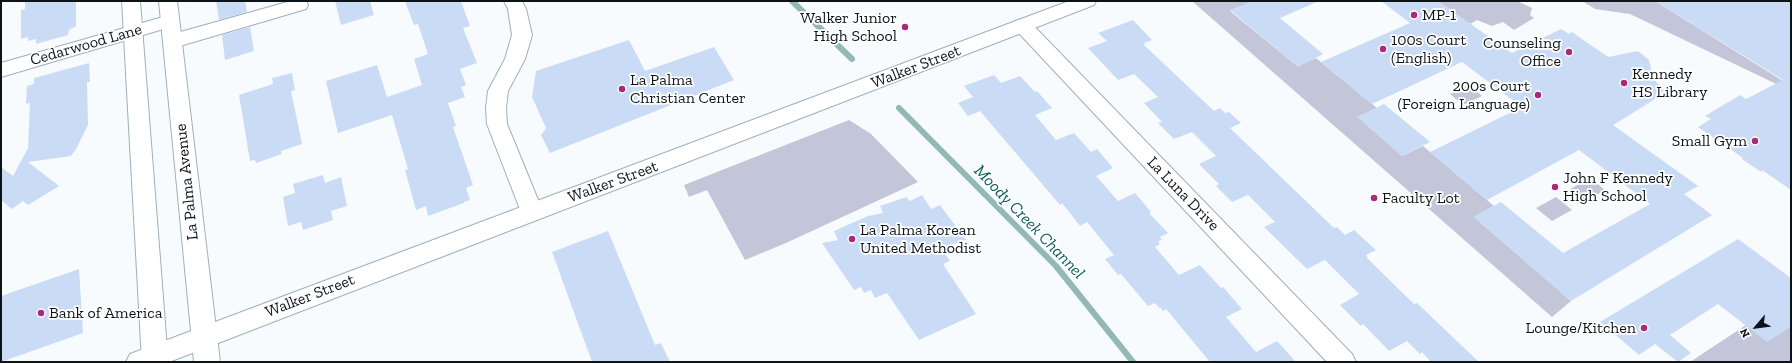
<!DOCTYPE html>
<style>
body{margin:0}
#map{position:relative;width:1792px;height:363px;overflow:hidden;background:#f7fbfd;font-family:"Zilla Slab",serif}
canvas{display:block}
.frame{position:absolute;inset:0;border:2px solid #0d1418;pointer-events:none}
.north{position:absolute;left:1736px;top:307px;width:40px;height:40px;-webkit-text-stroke:3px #fff;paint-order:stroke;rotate:242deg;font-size:11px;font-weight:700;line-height:16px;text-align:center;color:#0d1418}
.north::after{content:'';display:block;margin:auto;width:14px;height:18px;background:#0d1418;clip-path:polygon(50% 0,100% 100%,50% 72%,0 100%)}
</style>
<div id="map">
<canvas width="1792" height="363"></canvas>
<div class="frame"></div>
<div class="north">N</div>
</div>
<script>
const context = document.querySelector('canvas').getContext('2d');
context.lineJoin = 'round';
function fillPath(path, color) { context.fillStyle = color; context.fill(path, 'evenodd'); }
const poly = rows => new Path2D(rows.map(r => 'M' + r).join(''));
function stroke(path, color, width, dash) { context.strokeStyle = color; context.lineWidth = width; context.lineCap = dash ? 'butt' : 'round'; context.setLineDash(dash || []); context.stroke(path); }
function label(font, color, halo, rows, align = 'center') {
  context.font = font + ' "Zilla Slab",serif'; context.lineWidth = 3.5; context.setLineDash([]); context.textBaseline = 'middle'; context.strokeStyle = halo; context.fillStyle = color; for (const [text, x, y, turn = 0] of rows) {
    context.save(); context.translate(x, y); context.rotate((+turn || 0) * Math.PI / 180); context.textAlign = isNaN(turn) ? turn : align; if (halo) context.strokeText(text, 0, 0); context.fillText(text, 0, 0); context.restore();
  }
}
fillPath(poly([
 [1192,1,1253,1,1230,11,1297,66,1316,58,1377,108,1358,117,1402,156,1423,146,1494,206,1474,217,1571,301,1552,317],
 [1438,1,1517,1,1532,8,1530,15,1534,18,1514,30,1503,22,1492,26,1477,20,1470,24],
 [1582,1,1655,1,1791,86,1791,91,1630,14,1595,9],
 [1469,85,1482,96,1463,105,1450,94],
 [849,120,871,134,918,182,786,243,745,260,707,190,689,197,684,185],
 [1590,178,1605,190,1586,201,1570,189],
 [1556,197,1572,210,1552,221,1536,208],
 [1746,325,1791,327,1791,362,1690,362]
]), '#c3c5d8');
stroke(poly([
 [792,1,852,59],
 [899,108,1056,266,1133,362]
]), '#93b8b5', 6);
fillPath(poly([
 [25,1,76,1,76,26,69,30,68,35,36,44,36,39,28,41,28,37,21,39,21,10,25,9],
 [216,1,245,1,247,12,219,20],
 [335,1,370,1,374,15,341,25],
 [405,1,461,1,470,26,463,28,477,63,460,69,466,85,461,87,465,97,448,103,456,126,453,127,473,185,466,188,470,200,464,202,464,203,428,216,426,206,416,210,405,170,408,169,392,115,338,133,326,81,377,65,387,97,422,85,414,59,428,54,418,24,414,25],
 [1253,1,1319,1,1280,18,1323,54,1298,67,1230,10],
 [1381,1,1438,1,1512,53,1561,29,1569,34,1572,32,1608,57,1638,51,1649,60,1653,78,1664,91,1652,101,1613,125,1698,186,1684,194,1712,215,1571,301,1474,217,1501,202,1563,253,1650,204,1579,150,1487,200,1430,152,1522,107,1462,62,1372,104,1321,62,1410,23],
 [1655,1,1791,1,1791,190,1762,170,1761,172,1742,159,1743,158,1698,127,1711,119,1705,116,1740,95,1746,99,1783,80],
 [1133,20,1152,40,1144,43,1145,45,1144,45,1214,111,1220,108,1225,113,1229,112,1241,123,1230,128,1334,228,1337,227,1345,235,1354,230,1376,250,1366,255,1368,257,1366,257,1414,304,1417,303,1479,362,1431,362,1422,352,1420,354,1407,341,1389,351,1363,324,1361,326,1340,305,1359,294,1325,260,1307,269,1264,227,1275,222,1248,195,1232,202,1216,186,1219,184,1199,164,1216,156,1192,132,1174,139,1158,123,1162,122,1144,103,1158,97,1134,74,1118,80,1088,48,1107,41,1098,33],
 [250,27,254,51,225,60,222,35],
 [629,40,645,71,714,47,734,80,550,153,541,135,546,128,532,97,536,71],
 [89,63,90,82,87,82,88,125,76,149,71,156,28,162,59,186,28,205,23,201,12,209,1,200,1,167,13,176,28,148,30,103,26,104,27,86,34,84,34,78],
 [292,73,295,90,291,91,302,144,281,151,282,154,256,163,255,160,250,161,239,95,273,84,272,78],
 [994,75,1001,83,1020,76,1035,92,1037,91,1052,108,1035,115,1056,140,1074,133,1091,152,1097,149,1113,168,1096,176,1118,201,1135,193,1151,212,1149,213,1168,233,1160,237,1162,240,1158,241,1160,244,1155,247,1179,275,1200,265,1221,288,1223,287,1242,309,1226,317,1256,352,1277,341,1296,362,1210,362,1166,309,1163,311,1160,307,1159,308,1155,303,1148,306,1121,274,1118,275,1105,259,1114,255,1087,222,1080,226,1062,203,1060,205,980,111,968,116,958,103,973,97,964,86],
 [1384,104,1430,142,1402,156,1357,117],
 [323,175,325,183,341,177,347,206,331,211,333,220,303,230,301,222,288,226,283,197,295,193,293,184],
 [922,195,931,209,940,205,966,240,941,248,950,261,943,264,976,314,919,340,887,293,875,298,871,290,864,293,861,287,854,290,822,243,838,240,834,231,868,216,883,213,880,206,906,197,910,201],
 [608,231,655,345,661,343,670,362,592,362,552,252],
 [1738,239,1791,278,1791,327,1767,342,1718,304,1670,335,1691,353,1678,362,1655,344,1639,355,1600,322],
 [79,269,83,333,1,362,1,296]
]), '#cadbf5');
const street = poly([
 [291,1,306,1,308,5,306,9,173,48,166,46,163,41,166,36,291,1],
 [504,1,522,1,526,9,532,35,525,59,508,91,506,108,507,124,543,212,540,218,532,221,524,218,521,212,487,124,486,108,488,91,505,59,512,35,508,9,504,1],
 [170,15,177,17,179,21,177,25,1,77,1,63,170,15],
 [1022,19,1029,21,1352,354,1356,362,1327,362,1015,29,1012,25,1015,21,1022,19]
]);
const secondary = poly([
 [1069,1,1096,1,1094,5,169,362,126,362,130,354,1069,1]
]);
const primary = poly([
 [122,1,140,1,168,362,142,362,122,1],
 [159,1,177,1,220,362,194,362,159,1]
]);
stroke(street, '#9cb0bc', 2);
stroke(secondary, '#9cb0bc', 2);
stroke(primary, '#9cb0bc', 2);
fillPath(street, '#fff');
fillPath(secondary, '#fff');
fillPath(primary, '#fff');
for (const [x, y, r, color] of [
 [1414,15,4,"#ab2a77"],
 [905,27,4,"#ab2a77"],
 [1383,49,4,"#ab2a77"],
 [1569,52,4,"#ab2a77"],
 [1624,83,4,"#ab2a77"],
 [622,89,4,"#ab2a77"],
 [1538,95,4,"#ab2a77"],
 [1755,141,4,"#ab2a77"],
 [1555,187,4,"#ab2a77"],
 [1374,198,4,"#ab2a77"],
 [852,239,4,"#ab2a77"],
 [41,313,4,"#ab2a77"],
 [1644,328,4,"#ab2a77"]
]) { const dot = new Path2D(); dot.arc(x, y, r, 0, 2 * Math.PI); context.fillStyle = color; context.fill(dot); stroke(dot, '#fff', 1.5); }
label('16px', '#0d1418', '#fff', [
 ["MP-1",1422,15],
 ["Walker Junior",897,18,"right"],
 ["High School",897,36,"right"],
 ["100s Court",1391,40],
 ["(English)",1391,58],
 ["Counseling",1561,43,"right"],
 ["Office",1561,61,"right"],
 ["Kennedy",1632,74],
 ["HS Library",1632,92],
 ["La Palma",630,80],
 ["Christian Center",630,98],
 ["200s Court",1530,86,"right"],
 ["(Foreign Language)",1530,104,"right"],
 ["Small Gym",1747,141,"right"],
 ["John F Kennedy",1563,178],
 ["High School",1563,196],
 ["Faculty Lot",1382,198],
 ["La Palma Korean",860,230],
 ["United Methodist",860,248],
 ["Bank of America",49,313],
 ["Lounge/Kitchen",1636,328,"right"]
], 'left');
label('16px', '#0d1418', '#fff', [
 ["Cedarwood Lane",86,45,-16],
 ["Walker Street",916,67,-21],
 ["La Palma Avenue",187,182,-96],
 ["Walker Street",613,182,-20],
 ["La Luna Drive",1183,194,46],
 ["Walker Street",310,296,-21]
]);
label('italic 17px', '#095a57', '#fff', [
 ["Moody Creek Channel",1029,222,46]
]);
</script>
